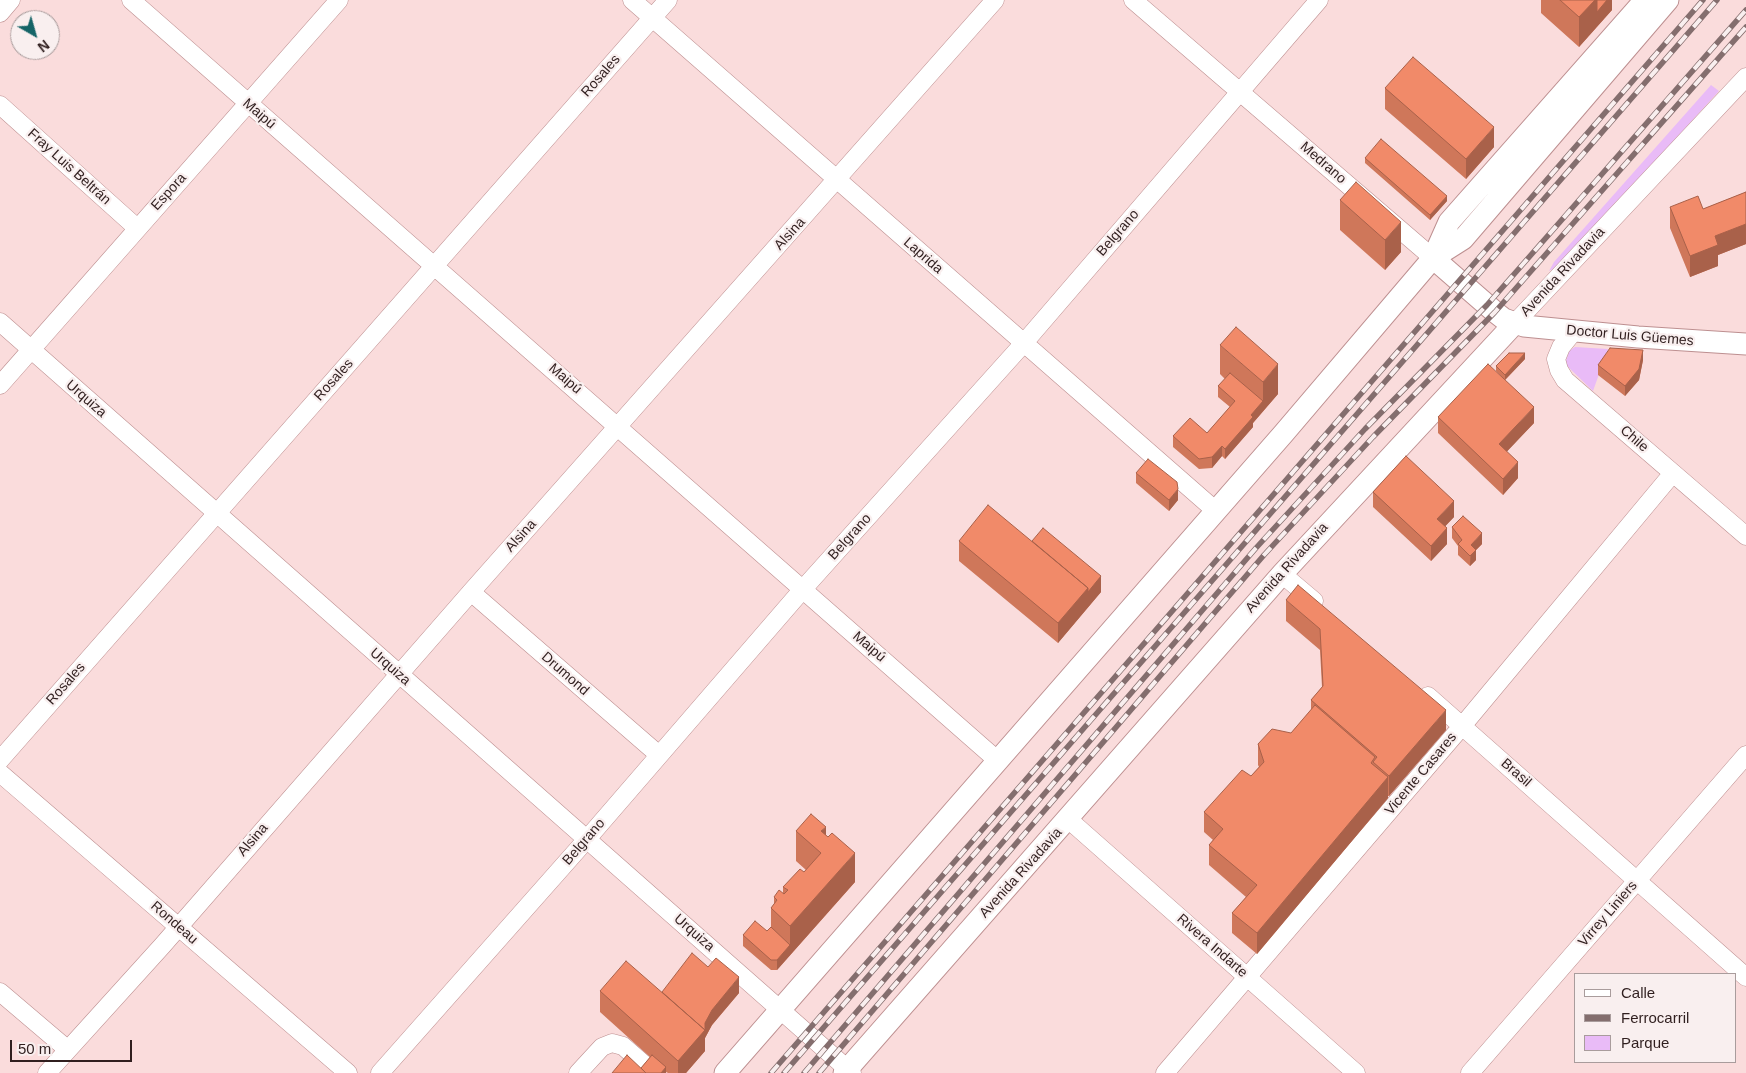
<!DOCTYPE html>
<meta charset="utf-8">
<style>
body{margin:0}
#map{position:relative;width:1746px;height:1073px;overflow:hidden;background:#fadcdc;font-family:Arial,sans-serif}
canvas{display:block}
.legend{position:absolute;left:1574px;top:973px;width:162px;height:90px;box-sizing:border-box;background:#f9efef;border:1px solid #a99c9c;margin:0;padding:6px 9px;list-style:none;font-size:15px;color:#301f1f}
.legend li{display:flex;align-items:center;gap:10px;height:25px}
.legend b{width:25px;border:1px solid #a99c9c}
.north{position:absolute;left:10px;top:10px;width:50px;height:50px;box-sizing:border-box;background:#f9efef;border:1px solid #a99c9c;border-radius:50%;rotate:142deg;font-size:14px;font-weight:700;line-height:20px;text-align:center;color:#301f1f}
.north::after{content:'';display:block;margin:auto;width:18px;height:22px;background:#156467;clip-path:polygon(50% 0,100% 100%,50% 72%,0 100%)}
.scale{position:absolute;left:10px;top:1040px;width:122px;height:22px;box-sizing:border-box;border:2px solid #301f1f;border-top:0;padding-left:6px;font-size:15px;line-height:18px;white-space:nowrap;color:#301f1f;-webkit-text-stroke:4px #f9efef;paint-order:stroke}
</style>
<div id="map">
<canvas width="1746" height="1073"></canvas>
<ul class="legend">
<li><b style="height:6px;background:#fff"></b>Calle</li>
<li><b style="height:6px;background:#846e6e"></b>Ferrocarril</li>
<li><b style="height:14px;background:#e9bbf7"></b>Parque</li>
</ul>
<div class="north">N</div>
<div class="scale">50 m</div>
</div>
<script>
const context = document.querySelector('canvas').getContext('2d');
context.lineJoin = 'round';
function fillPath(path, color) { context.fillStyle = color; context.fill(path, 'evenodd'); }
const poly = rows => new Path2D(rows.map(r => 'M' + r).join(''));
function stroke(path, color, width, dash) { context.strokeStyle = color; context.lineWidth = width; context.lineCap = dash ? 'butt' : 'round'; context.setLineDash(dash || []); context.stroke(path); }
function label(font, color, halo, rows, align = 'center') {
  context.font = font + ' Arial,sans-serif'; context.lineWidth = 4.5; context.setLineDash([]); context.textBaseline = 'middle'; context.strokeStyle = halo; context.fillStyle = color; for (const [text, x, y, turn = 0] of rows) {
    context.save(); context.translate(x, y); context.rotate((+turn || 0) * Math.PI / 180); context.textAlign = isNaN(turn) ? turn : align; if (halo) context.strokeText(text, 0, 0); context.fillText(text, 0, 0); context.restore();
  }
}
fillPath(poly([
 [1711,85,1719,91,1561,265,1549,271,1554,262],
 [1575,347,1608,349,1593,391,1565,364,1569,351]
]), '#e9bbf7');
const minor = poly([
 [131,0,997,760],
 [632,0,1216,511],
 [1133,0,1433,258],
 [0,13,11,0],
 [0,105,137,228],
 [0,322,852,1073],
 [1515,323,1746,77],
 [1574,331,1561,347,1556,359,1559,370,1565,380,1746,536],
 [0,385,339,0],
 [1282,574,1314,601],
 [471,592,659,755],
 [1428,696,1746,977],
 [0,760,668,0],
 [0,773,348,1073],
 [1068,819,1356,1073],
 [0,992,67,1049],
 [47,1073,162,946,471,592,995,0],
 [380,1073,587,839,803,589,1023,344,1319,0],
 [578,1073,602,1047,612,1043,623,1046,654,1073],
 [1165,1073,1463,725,1673,473],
 [1470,1073,1746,755]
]);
const major = poly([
 [1433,258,1495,312,1504,319,1524,326,1638,337,1746,344],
 [1433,258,1449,222,1645,0],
 [725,1073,1284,433,1433,258,1463,239,1668,0],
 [844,1073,1282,574,1515,323]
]);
stroke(minor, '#bd8f90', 19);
stroke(major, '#bd8f90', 23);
stroke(minor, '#fff', 18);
stroke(major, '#fff', 21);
const rail = poly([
 [771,1073,1703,0],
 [784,1073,1717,0],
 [804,1073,1256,548,1365,429,1487,305,1746,10],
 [819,1073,1264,555,1373,437,1495,312,1746,27]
]);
stroke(rail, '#846e6e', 5.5);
stroke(rail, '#f9efef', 4, [11]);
fillPath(poly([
 [1541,0,1612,0,1612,10,1579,47,1541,13],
 [1385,88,1494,147,1466,179,1385,109],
 [1365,158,1447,201,1430,220,1365,163],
 [1746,192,1746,244,1718,255,1718,266,1690,277,1670,228,1670,207,1703,209],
 [1340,200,1401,252,1385,270,1340,230],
 [1220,345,1278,394,1253,423,1253,427,1225,459,1222,456,1212,468,1199,469,1173,447,1173,436,1207,433,1230,407,1218,397,1218,386,1225,379,1220,374],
 [1525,359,1505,380,1496,371,1496,366],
 [1643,360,1639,380,1625,396,1598,375,1598,365],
 [1438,417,1534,423,1506,452,1518,478,1503,495,1438,433],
 [1136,473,1178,500,1169,511,1136,483],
 [1373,492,1454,517,1445,526,1447,544,1431,561,1373,507],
 [1452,527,1482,544,1476,550,1476,560,1470,566,1458,555,1458,546,1452,538],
 [959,541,1032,541,1101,592,1058,643,959,561],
 [1286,600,1446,730,1389,796,1388,796,1388,798,1257,954,1232,933,1232,913,1246,897,1209,865,1209,845,1213,840,1204,832,1204,812,1251,776,1259,767,1258,765,1258,744,1291,733,1311,710,1311,700,1322,687,1320,650,1286,621],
 [796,831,826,835,855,882,777,970,771,970,743,946,743,935,767,931,771,927,771,908,774,904,774,897,783,894,783,887,804,872,806,870,796,861],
 [708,967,739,993,712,1025,705,1038,705,1051,686,1073,668,1073,666,1072,666,1073,612,1073,641,1068,650,1057,600,1012,600,991,662,992]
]), '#cf775a');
fillPath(poly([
 [1595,0,1612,0,1612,10,1579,47,1579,17],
 [1494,127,1494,147,1466,179,1466,159],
 [1447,196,1447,201,1430,220,1430,215],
 [1401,222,1401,252,1385,270,1385,240],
 [1746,224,1746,244,1718,255,1718,266,1690,277,1690,256,1715,236],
 [1643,350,1643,360,1639,380,1625,396,1625,386],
 [1525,353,1525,359,1505,380,1505,375],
 [1278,364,1278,394,1253,423,1253,427,1225,459,1225,449,1251,415,1263,401,1263,382],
 [1534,407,1534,423,1499,460,1499,444],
 [1222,446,1222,456,1212,468,1212,457],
 [1518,462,1518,478,1503,495,1503,479],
 [1178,489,1178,500,1169,511,1169,500],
 [1454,501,1454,517,1437,535,1437,519],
 [1447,528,1447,544,1431,561,1431,546],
 [1482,533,1482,544,1476,550,1476,560,1470,566,1471,545],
 [1101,576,1101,592,1058,643,1058,623,1088,588],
 [1446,710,1446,730,1389,796,1389,776],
 [1388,777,1388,798,1257,954,1257,933],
 [826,827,826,857,821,831],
 [855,853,855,882,777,970,777,960,790,945,790,926],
 [739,977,739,993,712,1025,705,1038,705,1051,686,1073,678,1073,678,1061,712,1010],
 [666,1067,666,1073,661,1073]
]), '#a9614a');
const building = poly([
 [1560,0,1595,0,1579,17,1560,0],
 [1597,0,1607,0,1597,12,1597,0],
 [1413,57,1494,127,1466,159,1385,88,1413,57],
 [1381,139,1447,196,1430,215,1365,158,1381,139],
 [1356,182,1401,222,1385,240,1340,200,1356,182],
 [1746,192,1746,224,1715,236,1718,245,1690,256,1670,207,1698,196,1703,209,1746,192],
 [1236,327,1278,364,1263,382,1220,345,1236,327],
 [1610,348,1643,350,1639,369,1625,386,1598,365,1610,348],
 [1509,353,1525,353,1505,375,1496,366,1509,353],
 [1488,364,1534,407,1499,444,1518,462,1503,479,1438,417,1488,364],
 [1230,373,1263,401,1251,415,1253,417,1225,449,1222,446,1212,457,1199,459,1173,436,1190,418,1207,433,1235,401,1218,386,1230,373],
 [1406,456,1454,501,1437,519,1447,528,1431,546,1373,492,1406,456],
 [1148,459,1177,482,1178,489,1169,500,1136,473,1148,459],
 [988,505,1088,588,1058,623,959,541,988,505],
 [1463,516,1482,533,1471,545,1476,550,1470,556,1458,544,1462,540,1452,527,1463,516],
 [1043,528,1101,576,1088,592,1088,588,1032,541,1043,528],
 [1298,585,1446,710,1389,776,1373,762,1377,757,1311,700,1323,686,1320,629,1286,600,1298,585],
 [1315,705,1375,757,1371,763,1388,777,1257,933,1232,913,1257,885,1209,845,1223,829,1204,812,1242,770,1251,776,1264,762,1258,744,1272,729,1291,733,1315,705],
 [811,814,826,827,821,831,828,837,832,833,855,853,790,926,771,908,777,900,774,897,779,890,784,894,788,890,783,887,800,869,804,872,821,853,796,831,811,814],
 [755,921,767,931,771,927,790,945,777,960,771,960,743,935,755,921],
 [692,953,708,967,716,958,739,977,712,1010,705,1023,705,1030,662,992,692,953],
 [626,961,705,1030,678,1061,600,991,626,961],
 [627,1055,646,1073,612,1073,627,1055],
 [652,1055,666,1067,661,1073,646,1073,641,1068,652,1055]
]);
fillPath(building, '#f18a69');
stroke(building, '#a9614a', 1);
label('14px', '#301f1f', '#f9efef', [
 ["Rosales",601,76,-49],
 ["Maipú",259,114,41],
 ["Medrano",1323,163,41],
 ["Fray Luis Beltrán",69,167,42],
 ["Espora",169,192,-48],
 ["Belgrano",1118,233,-49],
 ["Alsina",790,234,-48],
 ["Laprida",923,256,41],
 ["Avenida Rivadavia",1563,272,-47],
 ["Doctor Luis Güemes",1630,336,5],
 ["Maipú",565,379,41],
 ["Rosales",334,380,-48],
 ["Urquiza",86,399,41],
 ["Chile",1634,439,41],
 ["Alsina",521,536,-48],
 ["Belgrano",850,537,-48],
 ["Avenida Rivadavia",1287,568,-48],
 ["Maipú",869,647,41],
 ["Urquiza",390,667,41],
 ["Drumond",565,674,41],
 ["Rosales",66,684,-49],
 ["Brasil",1516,773,41],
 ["Vicente Casares",1421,774,-50],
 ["Alsina",253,840,-49],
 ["Belgrano",584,842,-49],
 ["Avenida Rivadavia",1021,873,-48],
 ["Virrey Liniers",1608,914,-49],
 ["Rondeau",174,923,41],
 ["Urquiza",694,933,41],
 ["Rivera Indarte",1212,946,41]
]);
</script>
